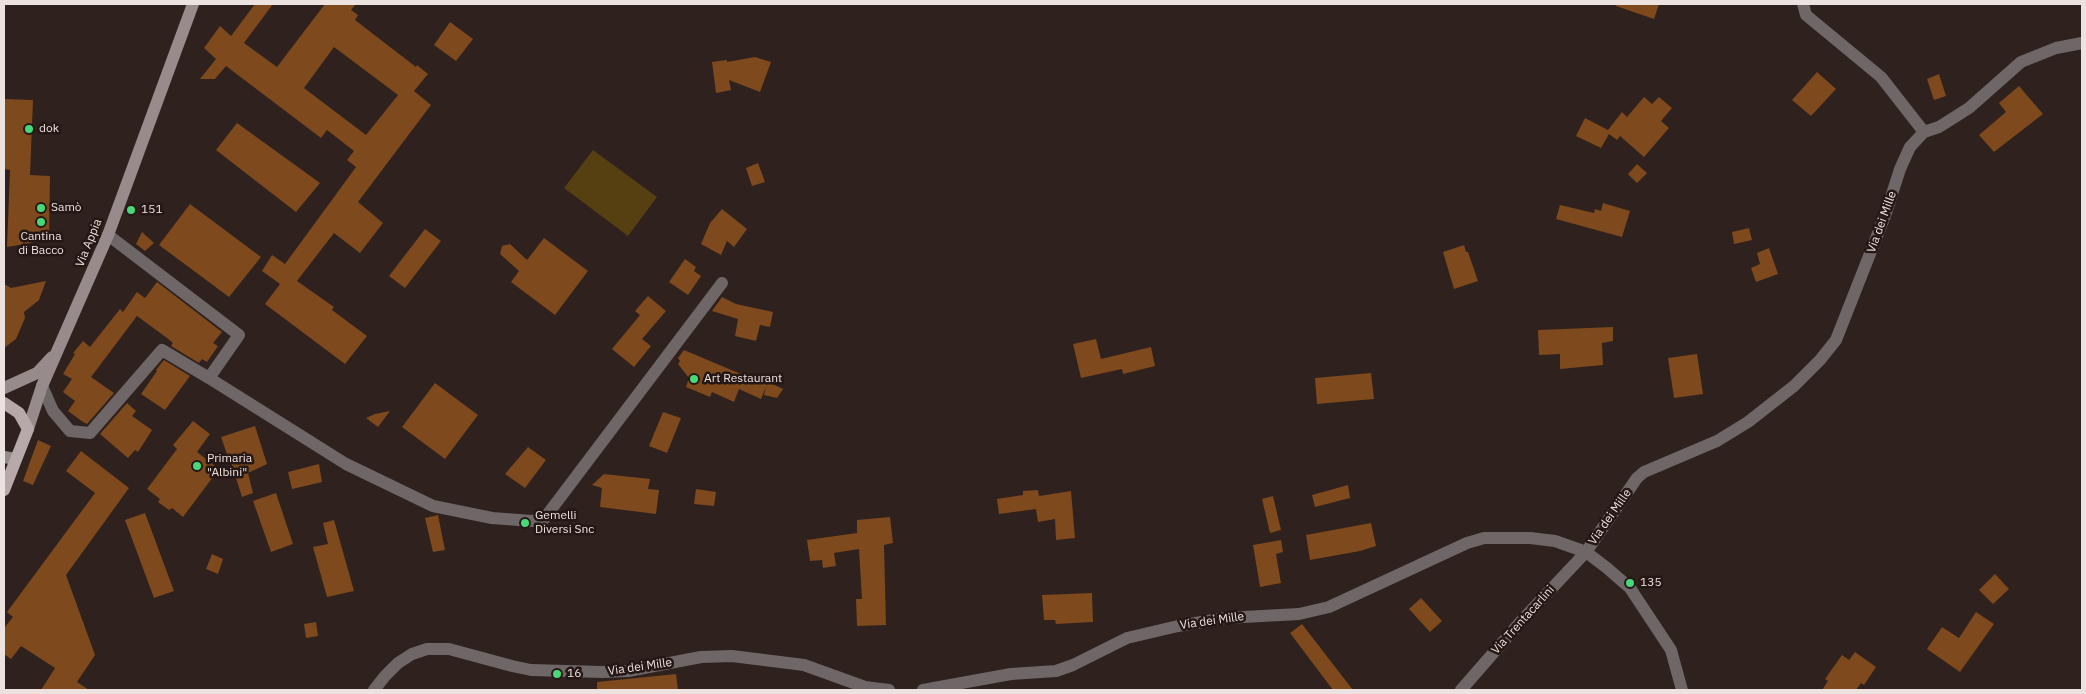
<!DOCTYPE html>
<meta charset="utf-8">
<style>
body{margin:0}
#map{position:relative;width:2086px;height:694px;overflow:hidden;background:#2e211e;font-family:"IBM Plex Sans",sans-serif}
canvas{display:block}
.frame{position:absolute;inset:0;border:5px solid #ece2e0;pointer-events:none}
</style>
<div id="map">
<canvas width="2086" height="694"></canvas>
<div class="frame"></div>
</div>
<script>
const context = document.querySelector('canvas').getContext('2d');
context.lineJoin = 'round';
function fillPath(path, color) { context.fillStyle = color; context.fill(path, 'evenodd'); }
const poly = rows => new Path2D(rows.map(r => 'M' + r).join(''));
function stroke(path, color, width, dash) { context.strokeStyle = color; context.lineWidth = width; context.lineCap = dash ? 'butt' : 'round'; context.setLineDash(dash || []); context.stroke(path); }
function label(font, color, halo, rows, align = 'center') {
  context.font = font + ' "IBM Plex Sans",sans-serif'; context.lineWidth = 5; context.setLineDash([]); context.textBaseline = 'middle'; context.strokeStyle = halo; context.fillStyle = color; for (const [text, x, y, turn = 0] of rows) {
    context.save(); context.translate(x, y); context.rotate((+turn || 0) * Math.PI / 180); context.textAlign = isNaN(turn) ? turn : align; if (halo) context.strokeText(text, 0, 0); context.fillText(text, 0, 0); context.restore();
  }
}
fillPath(poly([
 [593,150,657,197,628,236,564,188]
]), '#563f11');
fillPath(poly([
 [255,4,273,4,244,43,277,67,325,4,356,4,351,10,358,15,355,20,416,67,417,65,428,74,414,91,431,105,358,202,383,223,360,253,334,233,297,281,334,307,332,310,367,336,345,364,265,304,280,284,262,271,272,255,285,264,356,167,347,160,354,151,327,130,321,138,226,66,215,79,200,79,216,59,204,48,220,26,231,36],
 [334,47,398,95,366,135,304,88],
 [1617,4,1659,4,1654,19,1616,6],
 [450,22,473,39,456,61,434,45],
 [755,57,771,62,760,92,729,80,731,90,716,93,712,62,727,60,727,62],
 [1817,72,1836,89,1811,116,1792,100],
 [1939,74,1946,96,1934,100,1927,79],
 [2019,86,2043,114,1994,152,1979,135,2006,112,1999,103],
 [1644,97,1652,104,1659,97,1672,108,1661,121,1669,128,1644,157,1620,136,1617,140,1609,134,1601,148,1576,136,1585,118,1608,130,1622,112,1627,117],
 [4,99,33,100,30,175,50,176,49,240,7,247,10,170,4,169],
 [237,123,320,183,296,212,216,150],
 [758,163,765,182,752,186,746,168],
 [1637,164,1647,173,1637,183,1628,174],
 [1603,203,1630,211,1622,237,1556,219,1560,205,1594,213,1595,209,1601,211],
 [190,204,261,257,229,297,159,245],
 [722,209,747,229,734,247,727,241,721,255,701,244,710,223],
 [1749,228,1752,240,1734,244,1732,232],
 [425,229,441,241,405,288,389,276],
 [142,232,154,243,145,251,136,244],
 [544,238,588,271,555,315,511,282,519,271,500,254,502,246,510,244,527,260],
 [1464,245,1466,252,1468,252,1478,281,1454,289,1443,252],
 [1769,248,1778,274,1756,282,1751,268,1760,264,1757,253],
 [685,259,696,267,694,271,701,276,688,295,669,282],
 [46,281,39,300,24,312,25,318,16,339,4,348,4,284,11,288],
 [157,282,222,332,213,343,218,346,207,362,202,359,199,363,171,346,173,343,167,338,137,316,91,377,114,393,87,424,83,422,68,411,75,401,63,392,72,379,63,374,75,354,73,353,83,341,90,347,120,309,123,312,137,292,145,298],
 [648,296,666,311,642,339,651,346,634,367,612,349,640,315,635,311],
 [722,297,736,304,773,312,770,327,760,325,756,341,735,336,738,319,712,311],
 [1613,327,1613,341,1602,343,1603,365,1560,369,1560,354,1539,355,1538,330],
 [1096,339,1101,359,1151,347,1155,366,1123,374,1122,369,1081,378,1073,344],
 [684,350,767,385,768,382,783,389,777,398,764,395,766,387,761,399,739,389,734,402,712,392,710,397,686,387,689,378,678,364,680,361,678,358],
 [1697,354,1703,394,1674,398,1668,358],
 [164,360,190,376,165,410,141,394,157,371,156,370],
 [1371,373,1374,399,1317,404,1315,378],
 [435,383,478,415,445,459,402,427],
 [127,403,136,411,132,416,152,430,138,452,135,450,128,458,100,434],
 [390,411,378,427,366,418,375,414],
 [663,412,681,418,667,453,649,446],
 [193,421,210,434,197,452,219,469,183,517,172,508,169,510,158,502,160,499,147,489,177,449,173,445],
 [255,426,267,464,248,473,253,493,242,497,229,456,228,457,221,437],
 [38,440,51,446,33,485,23,481],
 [528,447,546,460,525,488,505,474],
 [81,451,129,488,66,575,95,655,77,682,89,690,41,690,55,668,21,646,11,659,4,654,4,628,13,617,7,612,95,493,66,471],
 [319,464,322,482,292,489,288,472],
 [604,474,650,479,648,489,659,490,656,514,600,507,602,488,592,485],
 [1348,485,1350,498,1315,507,1312,495],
 [696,489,716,492,714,506,694,504],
 [1038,490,1039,496,1071,491,1075,538,1056,540,1055,519,1038,522,1036,509,999,514,997,499,1023,495,1023,491],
 [276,493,293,544,271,552,253,501],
 [1273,496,1281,530,1270,533,1262,499],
 [145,513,174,591,154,598,125,520],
 [438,515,445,550,433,552,425,518],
 [890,517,893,543,884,545,886,625,857,626,856,599,862,599,859,549,834,553,836,566,823,568,822,560,810,561,807,540,857,533,857,520],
 [334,520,354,591,327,597,313,547,328,544,323,523],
 [1371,523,1376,546,1360,551,1310,560,1306,535],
 [1281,540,1283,552,1276,554,1281,583,1260,587,1253,545],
 [212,554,223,559,218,574,206,569],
 [1995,574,2009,589,1993,604,1979,590],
 [1092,593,1093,622,1056,624,1055,620,1044,620,1042,595],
 [1421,598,1442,621,1430,632,1409,609],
 [1976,612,1994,624,1960,672,1927,649,1942,627,1959,638],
 [316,622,318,636,306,638,304,624],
 [1302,624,1353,690,1333,690,1290,633],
 [1855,652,1876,667,1864,685,1861,683,1856,690,1822,690,1828,681,1825,679,1842,655,1849,660],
 [676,674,678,690,597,690,597,682]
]), '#7e491c');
stroke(poly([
 [108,235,239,335,209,378,346,464,433,506,492,518,532,521,544,519,722,283],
 [42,386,53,411,70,431,90,433,162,350,209,378],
 [374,690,385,676,398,663,412,654,427,649,449,649,512,666,531,670,602,672,628,671,701,657,732,656,804,665,865,687,889,690],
 [923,690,1011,674,1056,671,1073,665,1127,638,1178,626,1225,618,1299,614,1329,607,1467,543,1484,538,1530,538,1555,541,1586,552,1607,568,1630,588,1671,650,1682,690],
 [1461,690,1523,619,1586,552,1637,478,1644,472,1717,441,1748,422,1794,386,1820,360,1836,340,1886,213,1900,169,1910,147,1924,132,1939,127,1969,108,2021,62,2056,48,2082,43]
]), '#6e6667', 12);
stroke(poly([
 [1803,4,1806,15,1881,77,1924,132]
]), '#6e6667', 12);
stroke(poly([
 [4,388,37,373,52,357],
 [28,429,42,386,108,235,193,4],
 [4,457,16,459]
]), '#978b8c', 12);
stroke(poly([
 [4,403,19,413,28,429,4,490]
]), '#b7a8a9', 12);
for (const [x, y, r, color] of [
 [29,129,5,"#48d779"],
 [41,208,5,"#48d779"],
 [131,210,5,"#48d779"],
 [41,222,5,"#48d779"],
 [694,379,5,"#48d779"],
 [197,466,5,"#48d779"],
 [525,523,5,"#48d779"],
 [1630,583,5,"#48d779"],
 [557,674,5,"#48d779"]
]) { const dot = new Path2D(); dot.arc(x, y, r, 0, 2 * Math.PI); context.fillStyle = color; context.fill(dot); stroke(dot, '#241714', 2); }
label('12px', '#ece2e0', '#241714', [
 ["dok",39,129],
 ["Samò",51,208],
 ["151",141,210],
 ["Cantina",41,237,"center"],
 ["di Bacco",41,251,"center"],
 ["Art Restaurant",704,379],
 ["Primaria",207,459],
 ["\"Albini\"",207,473],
 ["Gemelli",535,516],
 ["Diversi Snc",535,530],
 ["135",1640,583],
 ["16",567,674]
], 'left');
label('12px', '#ece2e0', '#241714', [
 ["Via dei Mille",1882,222,-70],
 ["Via Appia",89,243,-68],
 ["Via dei Mille",1610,517,-55],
 ["Via Trentacarlini",1523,620,-48],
 ["Via dei Mille",1212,621,-8],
 ["Via dei Mille",640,667,-8]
]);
</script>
